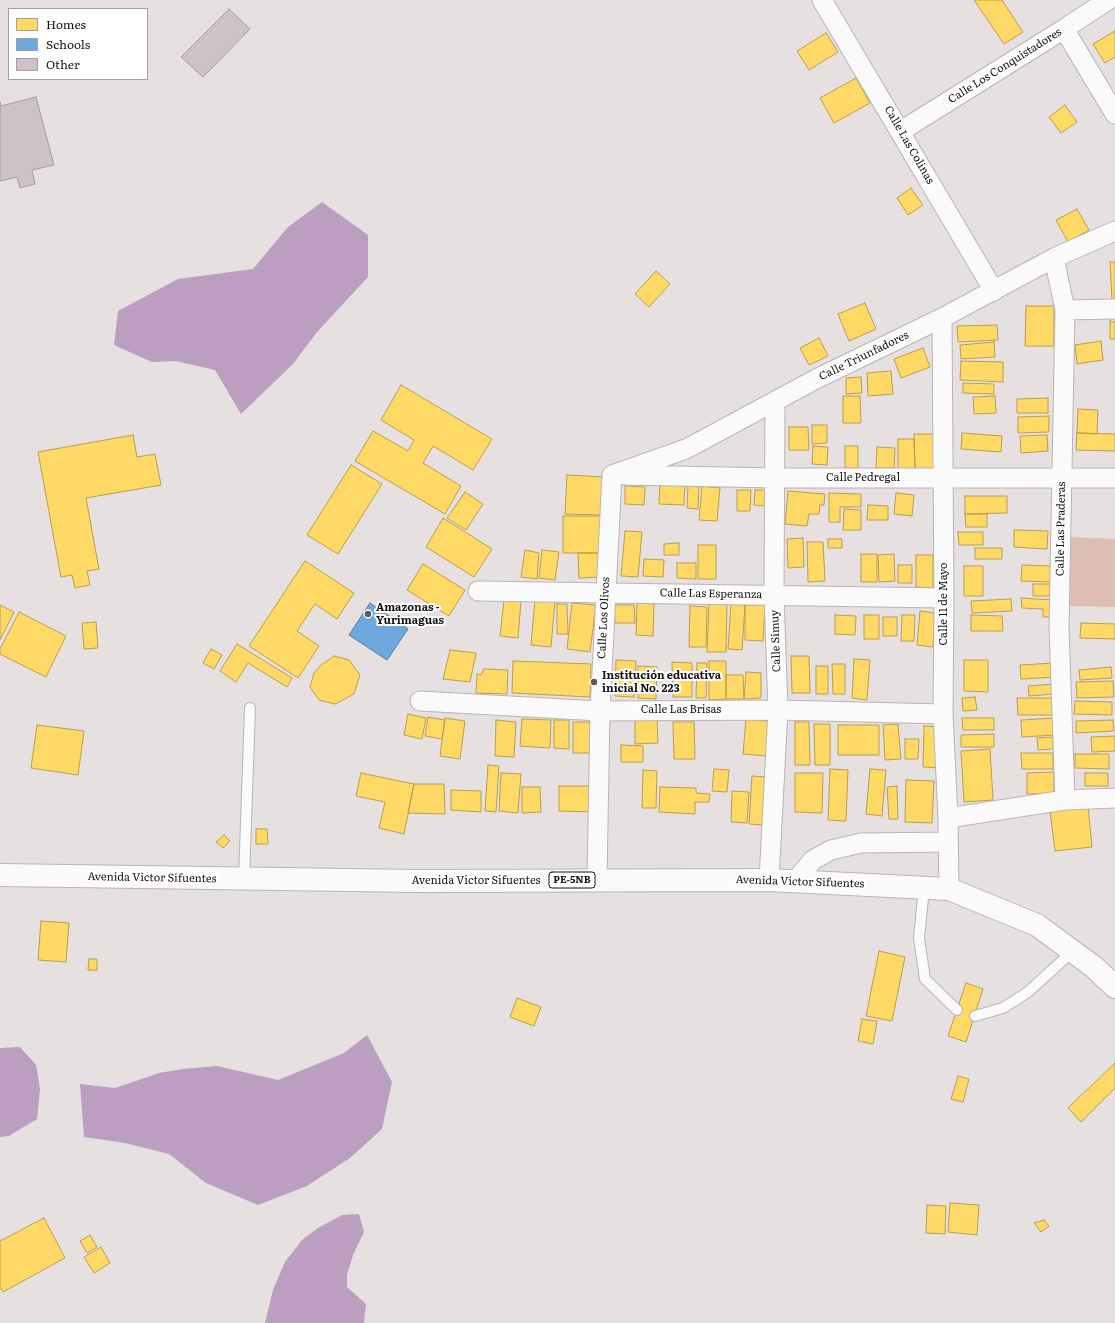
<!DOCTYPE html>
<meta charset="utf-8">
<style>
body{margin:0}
#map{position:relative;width:1115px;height:1323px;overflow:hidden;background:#e6e0e1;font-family:Literata,serif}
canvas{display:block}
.legend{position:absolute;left:8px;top:8px;width:140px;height:72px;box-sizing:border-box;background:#fff;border:1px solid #a1a0a0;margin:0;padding:5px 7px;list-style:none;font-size:12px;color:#151212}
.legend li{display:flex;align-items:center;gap:8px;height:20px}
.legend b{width:20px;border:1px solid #a1a0a0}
</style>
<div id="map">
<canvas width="1115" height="1323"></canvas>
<ul class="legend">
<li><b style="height:11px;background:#ffd966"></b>Homes</li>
<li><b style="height:11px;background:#6fa8dc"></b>Schools</li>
<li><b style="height:11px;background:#cfc1c8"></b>Other</li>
</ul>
</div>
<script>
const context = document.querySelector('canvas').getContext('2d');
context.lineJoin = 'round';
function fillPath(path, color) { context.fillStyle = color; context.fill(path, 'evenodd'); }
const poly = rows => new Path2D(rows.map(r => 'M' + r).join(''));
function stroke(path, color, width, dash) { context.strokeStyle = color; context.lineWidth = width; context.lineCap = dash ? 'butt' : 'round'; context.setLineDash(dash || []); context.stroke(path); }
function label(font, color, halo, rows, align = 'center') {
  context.font = font + ' Literata,serif'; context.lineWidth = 4; context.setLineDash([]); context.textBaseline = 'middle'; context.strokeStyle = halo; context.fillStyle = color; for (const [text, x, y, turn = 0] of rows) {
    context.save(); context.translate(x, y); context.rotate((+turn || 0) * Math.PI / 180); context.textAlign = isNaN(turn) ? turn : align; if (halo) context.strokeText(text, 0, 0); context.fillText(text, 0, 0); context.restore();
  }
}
fillPath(poly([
 [1071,537,1115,539,1115,607,1069,606]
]), '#ddbeb2');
fillPath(poly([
 [322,202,368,235,368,277,317,332,293,364,241,414,215,370,176,361,152,362,114,345,118,311,178,279,253,269,288,227],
 [367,1035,392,1082,382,1129,350,1158,307,1186,258,1205,206,1183,169,1154,125,1143,84,1137,80,1084,115,1088,159,1073,183,1069,217,1066,278,1080,344,1053],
 [20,1047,36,1065,40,1089,37,1119,9,1136,0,1137,0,1048],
 [359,1214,364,1232,353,1255,347,1275,347,1287,366,1304,364,1323,265,1323,273,1290,285,1262,302,1240,318,1228,342,1215]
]), '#bc9ec0');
const homes = poly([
 [974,0,1002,0,1023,32,1004,44,974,0],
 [1115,31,1115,57,1105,63,1093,44,1115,31],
 [826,33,838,52,809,70,797,51,826,33],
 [856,78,870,103,834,123,820,98,856,78],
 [1065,105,1077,122,1061,133,1049,117,1065,105],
 [911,188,923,205,908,215,897,198,911,188],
 [1077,209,1089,230,1068,242,1056,220,1077,209],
 [1110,262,1115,262,1115,300,1112,300,1110,262],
 [656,271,670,284,649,307,635,294,656,271],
 [865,303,876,329,849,341,838,314,865,303],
 [1026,306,1054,306,1054,346,1025,346,1026,306],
 [1110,321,1115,322,1115,339,1110,339,1110,321],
 [997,325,998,340,958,342,957,326,997,325],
 [819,338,828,356,809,365,800,348,819,338],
 [1101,341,1103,360,1077,364,1075,345,1101,341],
 [994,342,995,357,961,359,960,345,994,342],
 [923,348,930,367,901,378,894,359,923,348],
 [961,361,1003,362,1003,382,960,380,961,361],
 [891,371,893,394,868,396,867,373,891,371],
 [861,377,862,393,846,394,846,378,861,377],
 [963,383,994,384,994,394,963,393,963,383],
 [401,385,492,439,473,470,433,446,423,463,461,486,445,514,355,461,373,431,408,451,414,440,381,420,401,385],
 [843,396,860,396,861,423,843,423,843,396],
 [995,396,996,413,974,414,973,397,995,396],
 [1048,398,1048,413,1017,413,1017,399,1048,398],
 [1078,409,1098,410,1097,434,1077,433,1078,409],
 [1049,416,1049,432,1018,433,1018,417,1049,416],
 [812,425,827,425,827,443,812,444,812,425],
 [789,427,808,427,809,450,789,450,789,427],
 [962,433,1002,436,1001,452,961,449,962,433],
 [1077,433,1115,434,1115,451,1076,450,1077,433],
 [914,434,937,434,937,470,915,470,914,434],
 [133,435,137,457,155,454,161,485,86,498,99,569,87,571,90,585,75,588,72,575,61,577,38,452,133,435],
 [1047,435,1048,451,1021,453,1020,436,1047,435],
 [898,439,914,439,915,469,898,469,898,439],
 [813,446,828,447,827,465,812,464,813,446],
 [845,446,858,446,858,468,845,468,845,446],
 [877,447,895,448,894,468,876,468,877,447],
 [351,465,382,484,338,554,307,535,351,465],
 [567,475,604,477,603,515,565,514,567,475],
 [660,482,685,483,684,505,659,504,660,482],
 [688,485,699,486,698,509,687,508,688,485],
 [625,486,645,487,644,505,625,504,625,486],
 [702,486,720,488,717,521,699,520,702,486],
 [737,490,751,490,750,511,737,511,737,490],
 [755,490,766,490,765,506,754,505,755,490],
 [788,491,825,494,824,505,820,505,819,514,809,514,807,526,785,524,788,491],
 [465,492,483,504,466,530,447,518,465,492],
 [829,493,861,494,861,507,840,507,840,522,829,522,829,493],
 [896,493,914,495,912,516,894,514,896,493],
 [965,496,1007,496,1007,513,965,514,965,496],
 [868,505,888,506,888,520,867,520,868,505],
 [844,509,861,510,861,530,843,530,844,509],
 [965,514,987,514,987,527,966,527,965,514],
 [563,516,601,516,601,553,563,553,563,516],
 [443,518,492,549,474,577,426,547,443,518],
 [1014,530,1048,531,1047,549,1014,547,1014,530],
 [625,531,642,532,638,577,621,576,625,531],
 [958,532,983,532,983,545,959,545,958,532],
 [803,538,804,567,788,568,787,539,803,538],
 [828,539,842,539,842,548,828,548,828,539],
 [807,542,823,542,825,581,808,582,807,542],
 [679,543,679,555,664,555,664,544,679,543],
 [698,545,716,545,716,579,698,579,698,545],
 [975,548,1002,548,1002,559,975,559,975,548],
 [525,550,539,553,537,579,521,577,525,550],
 [542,550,559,552,555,580,539,578,542,550],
 [578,553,601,553,601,577,579,578,578,553],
 [861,554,877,554,877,582,861,582,861,554],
 [894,554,895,581,879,582,878,555,894,554],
 [916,555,933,555,933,588,916,587,916,555],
 [644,559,664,560,663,577,643,576,644,559],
 [305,561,354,593,337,619,315,604,297,631,319,646,298,678,249,646,305,561],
 [677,563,696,563,696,579,677,578,677,563],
 [423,564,465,590,449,616,407,590,423,564],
 [898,565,912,565,912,583,898,583,898,565],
 [1022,565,1052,566,1051,582,1021,581,1022,565],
 [964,566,983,566,983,596,964,596,964,566],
 [1033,584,1053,584,1053,596,1033,596,1033,584],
 [1021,598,1054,600,1055,617,1043,617,1043,609,1022,608,1021,598],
 [535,599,555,601,551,647,531,645,535,599],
 [1011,599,1012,611,972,613,971,601,1011,599],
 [504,600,521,601,518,638,500,636,504,600],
 [572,603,596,605,590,652,567,649,572,603],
 [637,603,654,604,653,636,636,635,637,603],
 [709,603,727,604,726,652,707,652,709,603],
 [557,604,567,604,568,634,557,634,557,604],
 [731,604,745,605,742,650,728,649,731,604],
 [0,605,14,612,0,640,0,605],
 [614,605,634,605,635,623,615,623,614,605],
 [745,605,765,605,763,641,745,640,745,605],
 [690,606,707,607,706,647,689,647,690,606],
 [920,611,935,613,933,647,917,645,920,611],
 [19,612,66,636,46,677,0,654,0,649,19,612],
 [835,615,856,616,855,635,835,634,835,615],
 [864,615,879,615,879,639,864,639,864,615],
 [902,615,915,615,914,641,901,641,902,615],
 [971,615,1002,616,1003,631,971,631,971,615],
 [883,617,897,617,897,636,883,636,883,617],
 [96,622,98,648,84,649,82,623,96,622],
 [1081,623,1115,624,1115,639,1080,638,1081,623],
 [237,644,292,678,287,687,248,663,236,682,220,671,237,644],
 [211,649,222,655,214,669,203,663,211,649],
 [450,650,476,653,470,682,443,679,450,650],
 [334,656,349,660,360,675,354,694,335,704,319,700,310,687,314,673,320,666,334,656],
 [791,656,809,656,810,693,792,693,791,656],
 [854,659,870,660,867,700,852,698,854,659],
 [616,660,636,661,634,697,615,696,616,660],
 [964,660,988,660,988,692,964,691,964,660],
 [513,661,591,664,590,697,512,693,513,661],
 [709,661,726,661,726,699,709,700,709,661],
 [672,662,692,663,692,697,673,697,672,662],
 [697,663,707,663,706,698,696,698,697,663],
 [1054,663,1056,677,1021,679,1020,665,1054,663],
 [832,664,845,664,845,694,833,694,832,664],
 [638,666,657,667,656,699,638,698,638,666],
 [816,666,828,666,828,694,816,694,816,666],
 [1111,667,1112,678,1080,680,1079,670,1111,667],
 [484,669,508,670,507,694,476,693,477,674,481,675,484,669],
 [746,672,761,673,761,698,744,699,746,672],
 [726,675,743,675,744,699,726,699,726,675],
 [1113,681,1114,697,1077,698,1076,682,1113,681],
 [1054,684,1055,694,1029,696,1028,686,1054,684],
 [975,697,977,710,963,711,962,698,975,697],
 [1017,698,1055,698,1055,715,1018,715,1017,698],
 [1075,701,1112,702,1112,715,1074,714,1075,701],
 [408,714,426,718,422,739,404,735,408,714],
 [428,717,445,720,442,739,425,736,428,717],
 [445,718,465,721,460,759,440,756,445,718],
 [657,718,658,743,635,744,635,719,657,718],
 [962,718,994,718,994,730,963,730,962,718],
 [1055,718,1055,735,1022,737,1021,720,1055,718],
 [522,719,551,720,550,748,520,746,522,719],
 [746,719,769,721,767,756,743,754,746,719],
 [496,720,516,722,514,757,495,756,496,720],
 [554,720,569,720,569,749,554,748,554,720],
 [1113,720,1114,731,1076,733,1076,721,1113,720],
 [573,722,590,722,590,753,573,753,573,722],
 [673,722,694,722,695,759,674,759,673,722],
 [795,722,809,722,810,765,795,765,795,722],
 [814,724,830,724,830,765,815,765,814,724],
 [898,724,901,759,885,760,883,725,898,724],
 [37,725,84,731,78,775,31,768,37,725],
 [838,725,879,725,879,755,838,755,838,725],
 [924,726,941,727,940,768,923,767,924,726],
 [994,734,994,747,961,747,961,735,994,734],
 [1115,736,1115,751,1092,752,1091,737,1115,736],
 [1053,737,1053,749,1038,750,1037,738,1053,737],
 [905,739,919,739,918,759,905,759,905,739],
 [621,745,643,746,643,762,621,762,621,745],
 [990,749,993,800,964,802,961,751,990,749],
 [1021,753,1053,753,1053,769,1022,769,1021,753],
 [1075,754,1109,754,1109,769,1075,768,1075,754],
 [488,765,499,766,496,812,485,811,488,765],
 [714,769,729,770,727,792,712,791,714,769],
 [830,769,848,770,846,821,828,820,830,769],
 [870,769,886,770,882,816,866,814,870,769],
 [643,770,657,771,656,808,642,808,643,770],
 [1054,772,1054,793,1027,794,1027,773,1054,772],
 [361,773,414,784,404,834,379,828,385,802,356,796,361,773],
 [501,773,521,774,518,813,499,811,501,773],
 [795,773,823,773,822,813,795,812,795,773],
 [1085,773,1108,773,1108,786,1085,786,1085,773],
 [752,776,767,777,764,825,749,824,752,776],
 [906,780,934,781,932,823,905,822,906,780],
 [414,784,444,784,445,814,408,813,414,784],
 [559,786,594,786,594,812,559,811,559,786],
 [897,786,898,819,889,819,887,787,897,786],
 [522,787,540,787,541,812,522,813,522,787],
 [660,787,696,788,696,793,710,794,709,802,695,802,695,814,659,812,660,787],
 [451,790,481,791,481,812,451,810,451,790],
 [732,791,749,792,747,823,731,822,732,791],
 [1088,806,1092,847,1055,851,1050,810,1088,806],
 [256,829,267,829,268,844,256,844,256,829],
 [224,835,230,841,223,848,216,842,224,835],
 [41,921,69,923,66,962,38,960,41,921],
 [879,951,905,957,892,1021,866,1016,879,951],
 [89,959,97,959,97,970,88,970,89,959],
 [966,983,983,989,966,1042,948,1036,966,983],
 [517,998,541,1007,534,1026,510,1017,517,998],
 [862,1019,877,1021,873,1044,858,1041,862,1019],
 [1115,1063,1115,1088,1081,1122,1068,1108,1115,1063],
 [958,1076,969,1079,963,1102,951,1099,958,1076],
 [950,1203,979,1205,977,1235,948,1232,950,1203],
 [927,1205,946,1206,945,1234,926,1233,927,1205],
 [44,1218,65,1258,3,1292,0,1287,0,1241,44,1218],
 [1044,1220,1049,1226,1041,1232,1034,1223,1044,1220],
 [90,1235,97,1247,87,1253,80,1241,90,1235],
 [101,1247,110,1263,94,1273,84,1257,101,1247]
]);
fillPath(homes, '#ffd966');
stroke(homes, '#b99d4d', 1);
const schools = poly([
 [370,603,408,629,387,660,349,635,370,603]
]);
fillPath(schools, '#6fa8dc');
stroke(schools, '#547b9f', 1);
const building = poly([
 [229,9,250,29,203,77,181,57,229,9],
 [36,97,54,165,32,170,35,184,20,188,17,177,0,181,0,102,1,106,36,97]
]);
fillPath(building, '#cfc1c8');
stroke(building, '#a09c9d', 1);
const lane = poly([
 [244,879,250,708],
 [924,888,919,938,925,979,957,1010],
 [975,1016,1003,1008,1028,992,1073,951]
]);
const street = poly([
 [822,0,994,291],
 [1064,29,1115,114],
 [901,131,1064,29,1108,0],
 [1054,258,1065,310,1059,628,1065,800],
 [1065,310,1115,309],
 [942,318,944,598,943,714,948,818,949,889],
 [612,475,686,449,818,378,942,318,1054,258,1115,231],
 [625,475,775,478,1115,478],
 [478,591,944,598],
 [420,701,600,711,778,710,943,714],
 [948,818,1065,800,1115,798],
 [597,880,600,711,612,475],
 [769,880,778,710,774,595,775,401],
 [795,881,813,860,831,850,861,843,948,842]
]);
const highway = poly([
 [0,875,418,881,769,880,949,889,1037,925,1094,967,1115,987]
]);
stroke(lane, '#b8b4b5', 12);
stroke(street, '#b8b4b5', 21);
stroke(highway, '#b8b4b5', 24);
stroke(lane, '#fbfafa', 10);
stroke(street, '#fbfafa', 19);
stroke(highway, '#fbfafa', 22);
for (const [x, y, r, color] of [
 [368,614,4,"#5e5a5a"],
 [594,682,4,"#5e5a5a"]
]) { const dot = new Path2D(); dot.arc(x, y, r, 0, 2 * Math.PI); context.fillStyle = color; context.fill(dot); stroke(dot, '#fff', 1.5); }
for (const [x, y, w] of [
 [572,880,46]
]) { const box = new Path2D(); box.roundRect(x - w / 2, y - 8, w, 16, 3); context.fillStyle = '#fff'; context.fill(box); stroke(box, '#151212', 1); }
label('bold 10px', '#151212', null, [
 ["PE-5NB",572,880]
]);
label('11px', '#151212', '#fff', [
 ["Calle Los Conquistadores",1005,66,-32],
 ["Calle Las Colinas",909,145,60],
 ["Calle Triunfadores",864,356,-26],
 ["Calle Pedregal",863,478],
 ["Calle Las Praderas",1061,529,-89],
 ["Calle Las Esperanza",711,594,1],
 ["Calle 11 de Mayo",944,604,-90],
 ["Calle Los Olivos",604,618,-87],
 ["Calle Simuy",776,641,-92],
 ["Calle Las Brisas",681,710],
 ["Avenida Victor Sifuentes",152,878,1],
 ["Avenida Victor Sifuentes",476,881],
 ["Avenida Victor Sifuentes",800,882,2]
]);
label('bold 11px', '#151212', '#fff', [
 ["Amazonas -",376,608],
 ["Yurimaguas",376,621],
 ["Institución educativa",602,676],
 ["inicial No. 223",602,689]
], 'left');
</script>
